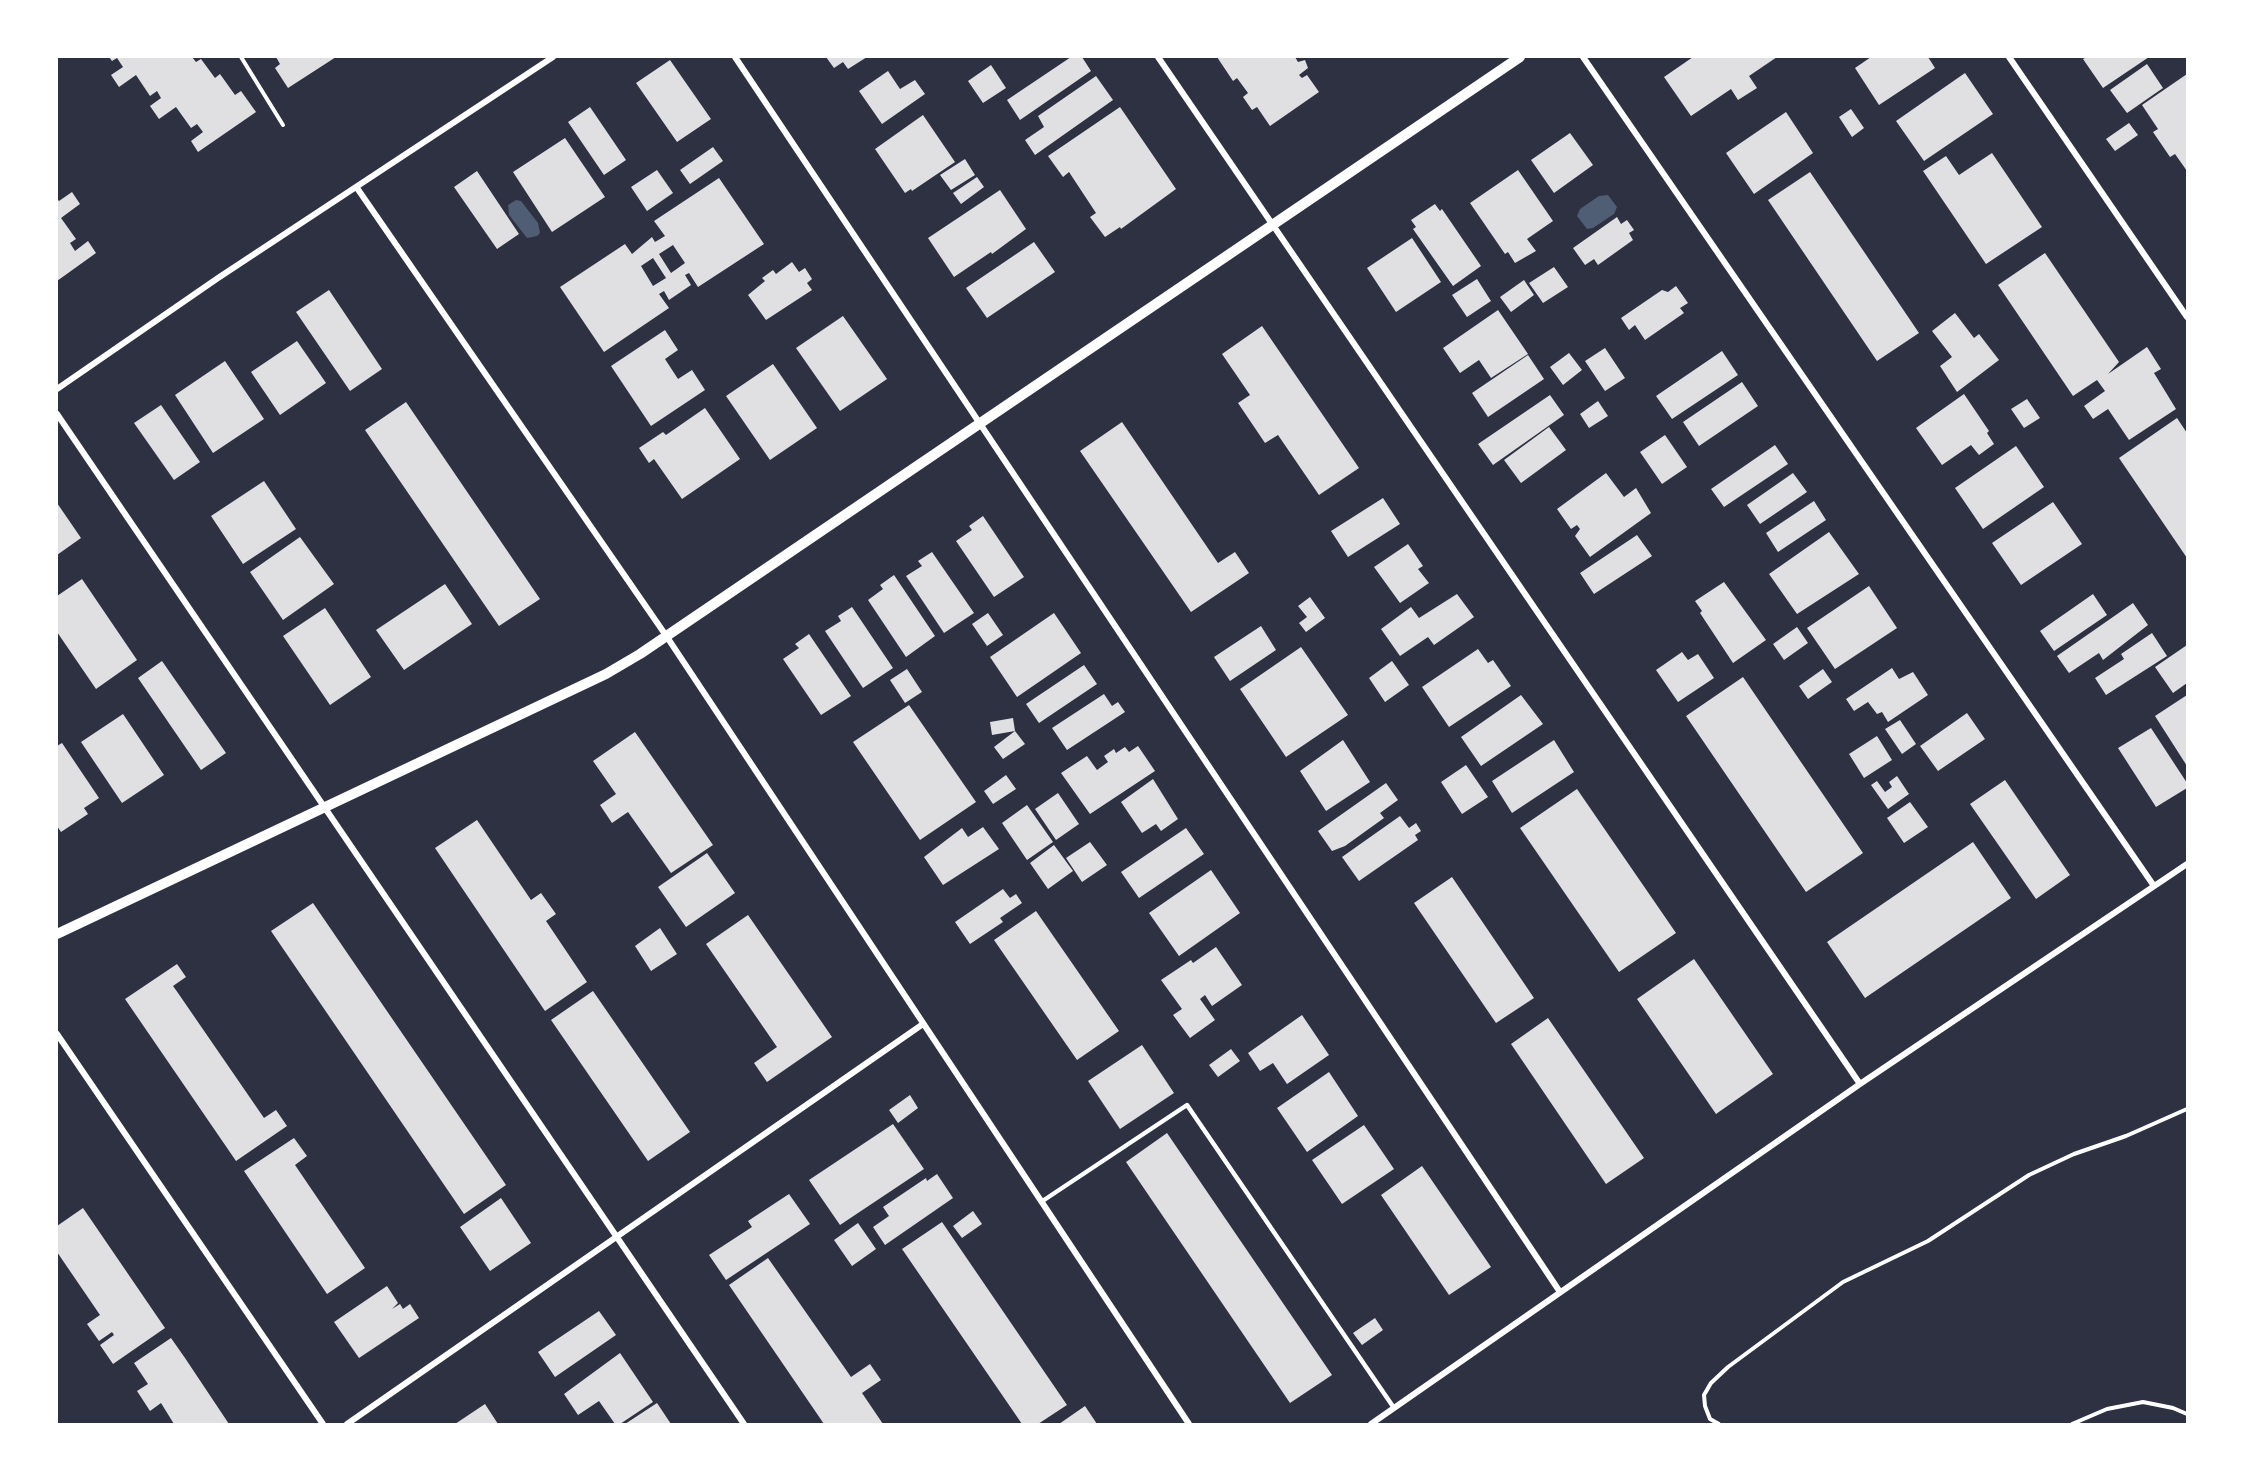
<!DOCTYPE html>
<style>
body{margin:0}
#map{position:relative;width:2244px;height:1481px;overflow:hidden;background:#2d3142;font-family:"Varela Round",sans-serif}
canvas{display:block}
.frame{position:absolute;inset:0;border:58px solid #fff;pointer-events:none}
</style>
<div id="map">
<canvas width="2244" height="1481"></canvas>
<div class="frame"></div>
</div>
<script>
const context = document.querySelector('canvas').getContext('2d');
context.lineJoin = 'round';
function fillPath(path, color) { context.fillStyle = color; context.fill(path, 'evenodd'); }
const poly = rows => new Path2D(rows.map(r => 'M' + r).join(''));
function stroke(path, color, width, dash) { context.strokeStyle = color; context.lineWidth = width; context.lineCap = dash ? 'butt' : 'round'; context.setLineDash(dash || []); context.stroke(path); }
fillPath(poly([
 [1608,195,1617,207,1614,214,1593,228,1587,229,1577,216,1580,209,1599,196],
 [516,200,521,201,538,223,540,233,537,236,527,238,509,215,508,205]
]), '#4f5d75');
fillPath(poly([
 [109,57,192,57,196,62,201,59,215,78,220,74,235,95,241,91,256,112,198,152,191,141,203,132,197,124,191,128,176,107,159,119,150,106,161,98,157,91,150,96,136,75,119,87,111,75,123,67,117,58,112,61],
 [276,57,336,57,288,88,275,68,280,64],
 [826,57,867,57,848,69,843,62,834,68],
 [1071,57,1082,57,1091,71,1020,120,1007,100],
 [1217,57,1295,57,1298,62,1305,60,1308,68,1299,75,1302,78,1307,75,1319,92,1270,126,1257,107,1252,110,1243,97,1248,93,1237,78,1233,81],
 [1693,57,1777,57,1749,76,1757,88,1738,100,1731,89,1691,116,1664,77],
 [1871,57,1928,57,1935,68,1879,105,1855,68],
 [2087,57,2149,57,2103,88,2083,59],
 [670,60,711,119,677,142,636,83],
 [2147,64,2163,88,2127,113,2110,90],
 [991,65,1006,88,983,103,968,81],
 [888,71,900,89,915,80,925,94,882,124,859,91],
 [1965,73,1993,114,1924,161,1896,121],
 [2187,74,2187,171,2175,154,2170,157,2153,132,2158,129,2142,105],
 [1096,76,1113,100,1035,155,1025,140,1044,127,1038,116],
 [590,107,626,160,604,175,568,122],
 [1120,107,1176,189,1121,229,1120,227,1105,237,1090,217,1096,213,1069,172,1063,177,1048,156],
 [1851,109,1864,128,1852,137,1839,117],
 [1786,112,1813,153,1754,194,1726,153],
 [923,115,955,162,912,191,911,189,905,193,875,149],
 [2129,123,2138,135,2115,151,2106,139],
 [1570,133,1593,165,1554,193,1531,160],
 [565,138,605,197,552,232,513,172],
 [713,147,723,161,690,184,680,170],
 [1992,153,2042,227,1986,264,1923,171,1946,156,1959,175],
 [965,159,975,175,951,190,940,175],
 [657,170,673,193,647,211,631,187],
 [1518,170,1553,221,1527,239,1536,251,1515,263,1508,252,1505,254,1470,203],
 [477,171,519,234,497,249,454,187],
 [1810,172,1919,333,1877,361,1768,200],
 [977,177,984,187,961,204,953,193],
 [719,178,764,244,698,287,689,273,685,275,691,285,669,300,664,291,659,294,669,308,604,352,560,287,625,244,632,254,652,237,655,242,665,236,654,221],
 [673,245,685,263,671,273,659,254],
 [653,258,666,278,653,286,641,266],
 [1000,190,1026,229,992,254,991,252,954,277,928,238],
 [72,192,80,204,61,218,76,239,70,243,75,251,88,241,96,253,57,281,57,199,59,201],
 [1435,204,1440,211,1442,209,1481,266,1453,286,1413,229,1416,227,1411,220],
 [1617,217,1621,224,1627,220,1634,230,1629,233,1633,240,1598,265,1594,259,1585,265,1573,248],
 [1412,238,1441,282,1396,312,1367,268],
 [1034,242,1055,272,987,318,966,288],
 [2045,253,2119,362,2108,374,2147,347,2161,369,2154,373,2176,409,2129,440,2108,409,2093,419,2084,406,2105,391,2097,380,2073,396,1998,285],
 [792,262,799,272,805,268,812,279,807,283,812,290,766,320,748,295,765,281,762,278,773,270,776,274],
 [1554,267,1568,287,1543,303,1529,283],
 [1477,279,1491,301,1467,317,1452,295],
 [1524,280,1534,295,1511,312,1500,297],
 [1676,286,1688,303,1680,308,1684,313,1645,340,1635,325,1629,330,1621,318,1662,290,1668,292],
 [329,290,382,369,350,391,296,312],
 [1498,310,1528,354,1491,378,1479,360,1460,373,1443,348],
 [1955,313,1974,338,1979,334,1999,360,1957,392,1940,366,1952,357,1932,331],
 [843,316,887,379,840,411,796,348],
 [1262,326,1359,468,1319,495,1278,435,1265,443,1238,403,1250,395,1222,354],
 [665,330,678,350,665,359,678,379,692,370,705,390,651,426,611,366],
 [297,341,326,383,280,415,251,372],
 [1605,348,1625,378,1605,391,1585,361],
 [1722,351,1738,375,1672,419,1656,396],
 [1569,353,1582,370,1563,385,1550,367],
 [1528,355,1544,379,1488,417,1472,393],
 [225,361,264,419,213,453,175,395],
 [773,364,817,428,770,460,726,396],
 [1742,382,1758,406,1699,446,1683,422],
 [1964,394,1989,431,1987,433,1994,444,1979,455,1971,445,1942,465,1916,428],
 [1550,395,1564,415,1493,465,1478,444],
 [2027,399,2040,418,2024,428,2011,409],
 [1598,401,1608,416,1589,428,1580,414],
 [406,402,540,599,499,626,365,430],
 [161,405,200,462,174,480,134,423],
 [705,408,740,459,682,499,654,459,649,463,639,448,663,432,666,435],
 [2177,418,2187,433,2187,558,2119,458],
 [1122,422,1218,563,1235,552,1249,573,1191,612,1080,451],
 [1549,427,1566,450,1521,483,1504,460],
 [1665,435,1687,467,1662,484,1640,452],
 [1775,445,1788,464,1724,507,1711,489],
 [2016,446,2044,487,1983,529,1955,488],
 [1606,473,1624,497,1636,488,1651,513,1590,557,1575,536,1580,529,1577,525,1571,529,1557,509],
 [1793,473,1807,492,1760,524,1747,505],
 [264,481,296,529,243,564,211,516],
 [1383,498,1400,524,1348,557,1331,531],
 [1814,501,1826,520,1778,552,1766,533],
 [2053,502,2082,544,2021,585,1992,543],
 [57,503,81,538,57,555],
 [983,516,1024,577,994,597,956,541,972,530,969,526],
 [1829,532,1859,574,1797,614,1769,574],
 [1637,535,1652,556,1594,594,1580,573],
 [300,537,334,584,283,620,250,572],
 [1408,544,1423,566,1418,569,1429,583,1400,603,1374,567],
 [932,552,974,613,944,633,906,576,922,566,918,561],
 [894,575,935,636,906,657,868,600,883,589,880,585],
 [82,579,137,660,96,689,57,632,57,596],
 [1724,582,1766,640,1733,663,1700,613,1702,611,1695,601],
 [445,584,472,624,404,670,376,630],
 [1869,586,1897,628,1835,669,1807,628],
 [1457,594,1474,617,1434,645,1428,637,1400,656,1381,629,1411,607,1419,618],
 [2093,594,2107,615,2054,651,2040,631],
 [1310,597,1325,618,1306,632,1299,623,1307,617,1298,606],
 [2133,603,2148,625,2103,660,2099,653,2069,673,2057,656],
 [852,607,893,668,863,688,825,631,841,621,838,616],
 [325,608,371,677,330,705,283,636],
 [988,613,1003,635,987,646,972,624],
 [1054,613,1081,653,1017,697,990,657],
 [1261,626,1276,650,1230,681,1214,657],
 [1797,627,1808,643,1784,660,1773,644],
 [2152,633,2167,656,2106,695,2095,678,2124,659,2121,654],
 [809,634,851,696,821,715,783,659,799,648,795,644],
 [2187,645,2187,683,2173,693,2155,667],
 [1301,647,1348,715,1286,757,1240,689],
 [1478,649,1488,663,1493,660,1511,686,1449,727,1422,687],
 [1682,652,1688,660,1698,654,1714,678,1678,702,1656,670],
 [162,661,226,753,201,770,138,678],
 [1392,661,1409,685,1385,702,1369,678],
 [1084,665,1097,684,1039,723,1026,704],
 [1892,668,1899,679,1913,672,1928,695,1888,722,1882,712,1877,714,1868,702,1854,711,1846,699],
 [907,669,922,692,905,703,890,680],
 [1823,669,1832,682,1808,699,1799,686],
 [1743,677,1863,853,1806,892,1686,716],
 [1104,694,1112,706,1118,702,1125,712,1067,750,1052,728],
 [1521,695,1543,724,1481,766,1461,737],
 [2187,695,2187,766,2155,716],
 [909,705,976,802,920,840,853,742],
 [1967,713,1985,739,1938,771,1920,746],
 [123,714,164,775,122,803,81,742],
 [1013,718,1015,731,1025,744,1003,759,994,747,1015,731,992,735,990,722],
 [1900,720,1916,744,1902,754,1885,729],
 [2151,728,2187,783,2187,788,2156,807,2118,748],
 [635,732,713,845,671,873,628,812,612,823,600,805,616,794,593,761],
 [1877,736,1892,760,1864,778,1849,754],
 [1343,740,1370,782,1326,811,1300,771],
 [1554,740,1574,772,1512,813,1492,781],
 [62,743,99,798,84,808,88,814,61,832,57,826,57,746],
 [1138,746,1155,771,1090,814,1061,773,1087,756,1097,770,1108,762,1104,756,1114,749,1116,753,1125,747,1129,752],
 [1466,765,1488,797,1462,814,1441,782],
 [1006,775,1016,789,993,804,984,791],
 [1897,776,1909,794,1888,809,1871,785,1877,781,1885,792,1892,787,1889,782],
 [1153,779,1178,819,1161,831,1156,824,1142,833,1121,802],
 [2005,780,2070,875,2036,899,1970,804],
 [1386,783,1398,800,1380,813,1384,818,1345,846,1332,851,1318,831],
 [1577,789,1676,933,1619,972,1520,828],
 [1058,793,1079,824,1056,840,1035,809],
 [1910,802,1928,827,1904,843,1887,818],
 [1027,805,1053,842,1027,860,1002,823],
 [1400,816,1409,828,1416,823,1421,831,1415,835,1418,840,1359,881,1342,857],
 [477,820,531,900,541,893,556,914,546,921,587,982,545,1011,435,848],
 [983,827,999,849,943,885,924,857,962,828,968,837],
 [1186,828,1204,854,1139,898,1121,872],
 [1090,842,1107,865,1082,882,1066,858],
 [1973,842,2011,898,1865,998,1827,942],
 [1054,845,1073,871,1048,889,1030,863],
 [707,853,735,893,686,927,658,887],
 [1211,870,1240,913,1179,956,1149,913],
 [1452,877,1534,998,1496,1023,1414,903],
 [1003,889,1010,898,1016,894,1022,903,1000,918,1003,922,970,944,955,922],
 [313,903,506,1185,464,1214,271,931],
 [1036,911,1119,1031,1077,1060,994,940],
 [748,915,832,1037,767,1082,754,1063,777,1047,706,944],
 [660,928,677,954,651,971,635,946],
 [1216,947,1242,985,1212,1006,1205,995,1200,999,1215,1020,1190,1038,1173,1015,1182,1009,1161,980,1191,960,1193,963],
 [1694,959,1773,1074,1716,1114,1637,999],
 [177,964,186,977,173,986,178,993,264,1118,276,1110,287,1126,236,1161,125,999],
 [593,991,690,1132,648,1161,551,1020],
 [1302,1015,1329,1055,1287,1084,1273,1063,1260,1071,1248,1053],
 [1548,1018,1644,1158,1606,1184,1511,1044],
 [1142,1045,1174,1093,1120,1129,1088,1081],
 [1231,1049,1240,1061,1218,1077,1209,1065],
 [1329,1072,1358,1116,1307,1152,1277,1108],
 [910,1095,918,1108,898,1123,889,1110],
 [893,1124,924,1169,840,1225,809,1180],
 [1364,1125,1394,1169,1342,1204,1312,1160],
 [1167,1133,1332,1375,1290,1403,1126,1162],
 [294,1138,307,1156,295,1165,365,1268,327,1294,244,1171],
 [1422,1166,1491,1267,1449,1295,1381,1195],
 [937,1174,953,1198,885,1245,873,1227,889,1216,883,1207,926,1178,927,1181],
 [789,1194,810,1224,726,1280,709,1255,752,1227,748,1221],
 [501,1198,531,1243,490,1271,460,1227],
 [83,1208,165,1328,113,1364,100,1345,114,1335,112,1332,99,1341,87,1324,100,1315,57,1252,57,1226],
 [973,1211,982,1224,962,1238,953,1226],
 [942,1222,1067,1405,1038,1424,1022,1424,902,1249],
 [858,1223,876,1249,852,1266,834,1240],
 [768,1258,851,1377,870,1364,881,1380,862,1393,883,1424,824,1424,811,1405,729,1285],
 [387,1286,398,1303,392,1309,400,1304,403,1309,410,1304,419,1318,359,1358,334,1322],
 [599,1311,616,1335,555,1377,538,1352],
 [1375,1318,1383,1330,1362,1345,1353,1333],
 [171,1338,185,1358,229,1424,174,1424,161,1403,150,1411,137,1391,148,1384,134,1363],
 [620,1353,653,1402,620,1424,615,1424,599,1401,578,1415,564,1394],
 [657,1403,671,1424,625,1424],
 [485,1404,498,1424,455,1424],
 [1085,1406,1097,1424,1059,1424]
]), '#e0e0e3');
stroke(poly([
 [241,57,283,125],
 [1719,1424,1710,1419,1705,1406,1704,1395,1711,1383,1728,1367,1843,1282,1928,1241,2029,1175,2074,1154,2126,1136,2187,1109],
 [2072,1424,2107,1409,2143,1402,2173,1408,2187,1414]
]), '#fff', 4);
stroke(poly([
 [1041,1202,1187,1105,1394,1408]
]), '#fff', 4.5);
stroke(poly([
 [735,57,1560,1292],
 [1158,57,1860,1084],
 [1583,57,2154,886],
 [2009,57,2187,317],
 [357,188,667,637,1189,1424],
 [57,389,218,278,553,57],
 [57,414,744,1424],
 [57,1034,323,1424],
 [347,1424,923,1024],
 [1371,1424,1860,1084,2187,864]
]), '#fff', 6);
stroke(poly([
 [57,934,606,674,640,654,1520,57]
]), '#fff', 10);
</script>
